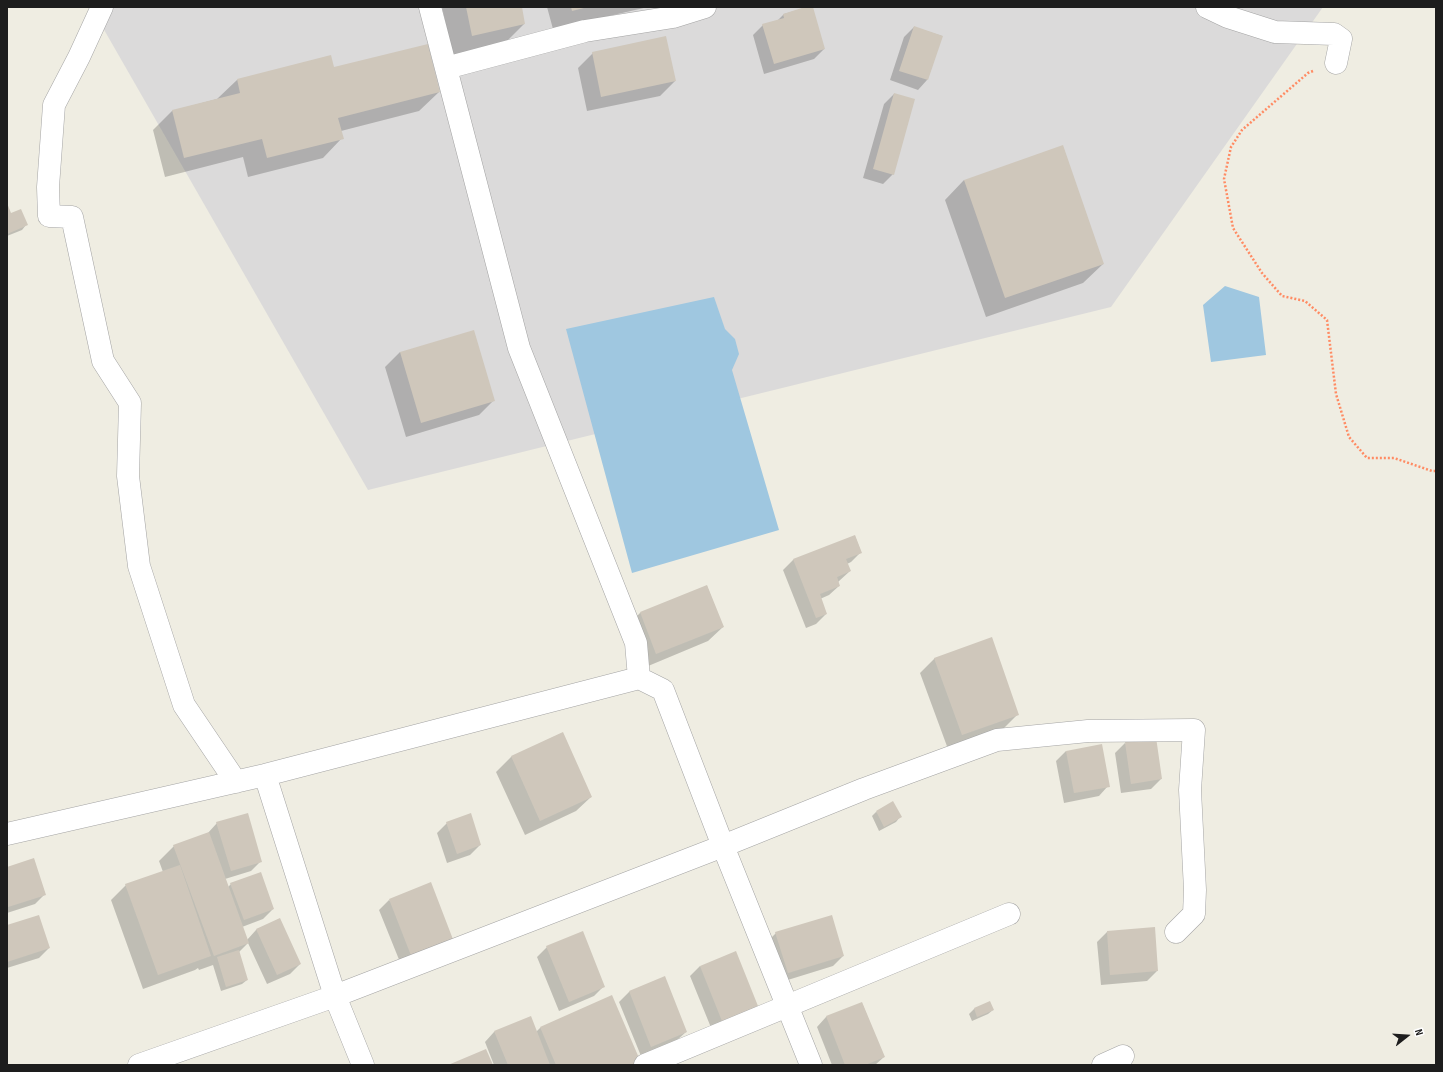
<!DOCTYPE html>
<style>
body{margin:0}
#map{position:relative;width:1443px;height:1072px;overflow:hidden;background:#efede2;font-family:"Sofia Sans Condensed",sans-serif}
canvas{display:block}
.frame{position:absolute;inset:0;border:8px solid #1d1d1d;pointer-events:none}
.north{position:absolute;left:1387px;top:1016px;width:40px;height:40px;-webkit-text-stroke:3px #fff;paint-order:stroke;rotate:73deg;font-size:11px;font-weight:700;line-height:16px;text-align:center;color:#1d1d1d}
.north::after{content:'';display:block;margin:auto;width:14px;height:18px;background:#1d1d1d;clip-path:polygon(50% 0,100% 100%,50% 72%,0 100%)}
</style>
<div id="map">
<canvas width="1443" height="1072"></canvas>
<div class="frame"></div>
<div class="north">N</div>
</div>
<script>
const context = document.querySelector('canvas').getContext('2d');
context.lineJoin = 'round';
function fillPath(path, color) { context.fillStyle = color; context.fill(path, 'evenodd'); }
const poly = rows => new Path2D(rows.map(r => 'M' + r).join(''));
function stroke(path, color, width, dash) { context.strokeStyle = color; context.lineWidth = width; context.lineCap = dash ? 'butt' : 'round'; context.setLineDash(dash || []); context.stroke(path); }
fillPath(poly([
 [91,7,1323,7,1111,307,368,490]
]), '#dbdada');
fillPath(poly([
 [1225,286,1259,297,1266,355,1211,362,1203,305],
 [714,297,725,329,735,339,739,354,732,370,779,530,632,573,566,329]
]), '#9fc7e0');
fillPath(poly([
 [442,7,520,7,524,24,505,43,453,55],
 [547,7,648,7,553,29],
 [808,7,812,7,824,49,814,59,764,74,753,35,763,25,777,21,784,14],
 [914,27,942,36,927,80,918,90,890,80,904,37],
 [593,53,675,81,660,96,587,111,578,68],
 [330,56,333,68,439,92,419,111,341,131,342,138,323,158,248,177,243,157,165,177,153,130,172,111,217,99,237,80],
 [894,94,893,174,883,184,863,178,884,104],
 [964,180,1103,264,1083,283,986,317,945,200],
 [7,206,11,215,26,225,22,230,7,236],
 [400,352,493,401,479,415,406,437,385,367],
 [855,536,861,552,851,562,847,564,850,571,838,582,839,586,829,595,820,599,826,614,816,624,806,628,783,570,793,560],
 [707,586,723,627,708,641,641,669,625,628,640,613],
 [935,658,1018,714,1003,729,948,749,920,673],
 [562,733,591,797,576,811,525,835,496,772,511,757],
 [1125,743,1161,779,1151,789,1121,793,1115,753],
 [1066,751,1108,786,1099,796,1064,803,1056,761],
 [876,812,900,817,896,822,879,831,872,816],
 [217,823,261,861,251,871,225,879,228,887,231,884,273,909,263,919,242,927,247,940,256,930,279,919,300,964,290,974,267,984,248,943,239,952,247,980,242,984,221,991,213,965,199,970,198,968,195,970,143,989,111,900,126,885,163,872,159,861,174,846,207,834],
 [447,823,480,845,470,855,447,863,437,833],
 [34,860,45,894,35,904,7,913,7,868],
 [389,900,453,941,402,967,379,910],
 [7,926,49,948,39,958,7,968],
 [1154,928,1157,971,1147,981,1101,985,1097,942,1107,932],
 [776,933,843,956,833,966,778,983,766,943],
 [547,947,604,986,594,996,559,1011,537,957],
 [700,966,757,1006,747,1015,712,1030,690,976],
 [664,978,686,1032,676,1041,641,1056,619,1002,629,992],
 [611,997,641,1065,494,1065,485,1042,494,1032,536,1032,540,1028],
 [862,1003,884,1057,875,1065,832,1065,817,1027,826,1017],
 [990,1003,993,1010,988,1014,972,1021,969,1014,974,1009]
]), '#0003');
fillPath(poly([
 [466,7,522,7,525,24,472,36],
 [571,7,584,7,584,8,572,11],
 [805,7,813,7,825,49,774,64,762,24,784,18,783,14],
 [914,26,943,36,928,80,899,71],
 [666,36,676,81,601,97,592,52],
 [428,44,440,92,338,118,344,139,267,158,262,139,184,158,172,110,240,93,237,79,331,55,334,67],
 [894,93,915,99,894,175,873,169],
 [1063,145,1104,264,1005,298,964,180],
 [7,203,11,213,21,209,28,225,7,234],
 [474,330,495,401,421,423,400,352],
 [855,535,862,553,846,559,851,571,837,577,840,586,820,594,827,614,816,618,793,559],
 [707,585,724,627,656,654,640,612],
 [992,637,1019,715,962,735,934,658],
 [563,732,592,797,540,821,511,756],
 [1156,737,1162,779,1131,784,1125,742],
 [1102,744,1110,787,1074,793,1066,751],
 [893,801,902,817,884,827,876,811],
 [248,813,262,862,231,871,216,822],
 [471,813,481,845,457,854,446,822],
 [209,832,249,943,214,956,173,845],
 [34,858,46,895,8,907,7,867],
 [180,865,211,956,158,975,125,884],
 [261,872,274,909,244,920,230,883],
 [431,882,454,942,412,958,389,899],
 [39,915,50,948,7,962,7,925],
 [832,915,844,956,788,973,775,932],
 [280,918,301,964,277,975,256,929],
 [1155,927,1158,971,1110,975,1107,931],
 [583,931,605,987,569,1002,546,946],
 [239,950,248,980,226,987,217,957],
 [736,951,758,1006,722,1021,700,966],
 [665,976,687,1032,651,1047,629,991],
 [612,995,642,1065,556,1065,540,1027],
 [990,1001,994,1010,977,1017,974,1008],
 [862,1002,885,1057,865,1065,845,1065,826,1016],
 [531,1016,550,1065,508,1065,494,1031],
 [486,1049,493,1065,448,1065]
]), '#cfc7bb');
const street = poly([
 [102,7,79,57,54,105,48,187,49,216,72,217,103,361,130,403,128,476,139,566,184,705,236,782],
 [430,7,519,348,636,643,639,678],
 [1207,7,1228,17,1275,32,1334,34,1341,39,1336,63],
 [446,68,585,31,673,17,705,7],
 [265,775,335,996,363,1065],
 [7,834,265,775,639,678,663,690,723,846,811,1065],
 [139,1065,335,996,723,846,864,789,997,740,1088,731,1194,730,1190,790,1195,890,1194,914,1176,932],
 [645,1065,1009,914],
 [1103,1065,1123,1056]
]);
stroke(street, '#a4a4a4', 23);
stroke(poly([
 [1313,71,1308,73,1242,130,1231,147,1224,179,1233,228,1262,273,1282,296,1305,301,1327,320,1336,394,1349,437,1367,458,1394,458,1432,471,1436,471]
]), '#ff8b63', 2.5, [2, 2]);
stroke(street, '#fff', 22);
</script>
